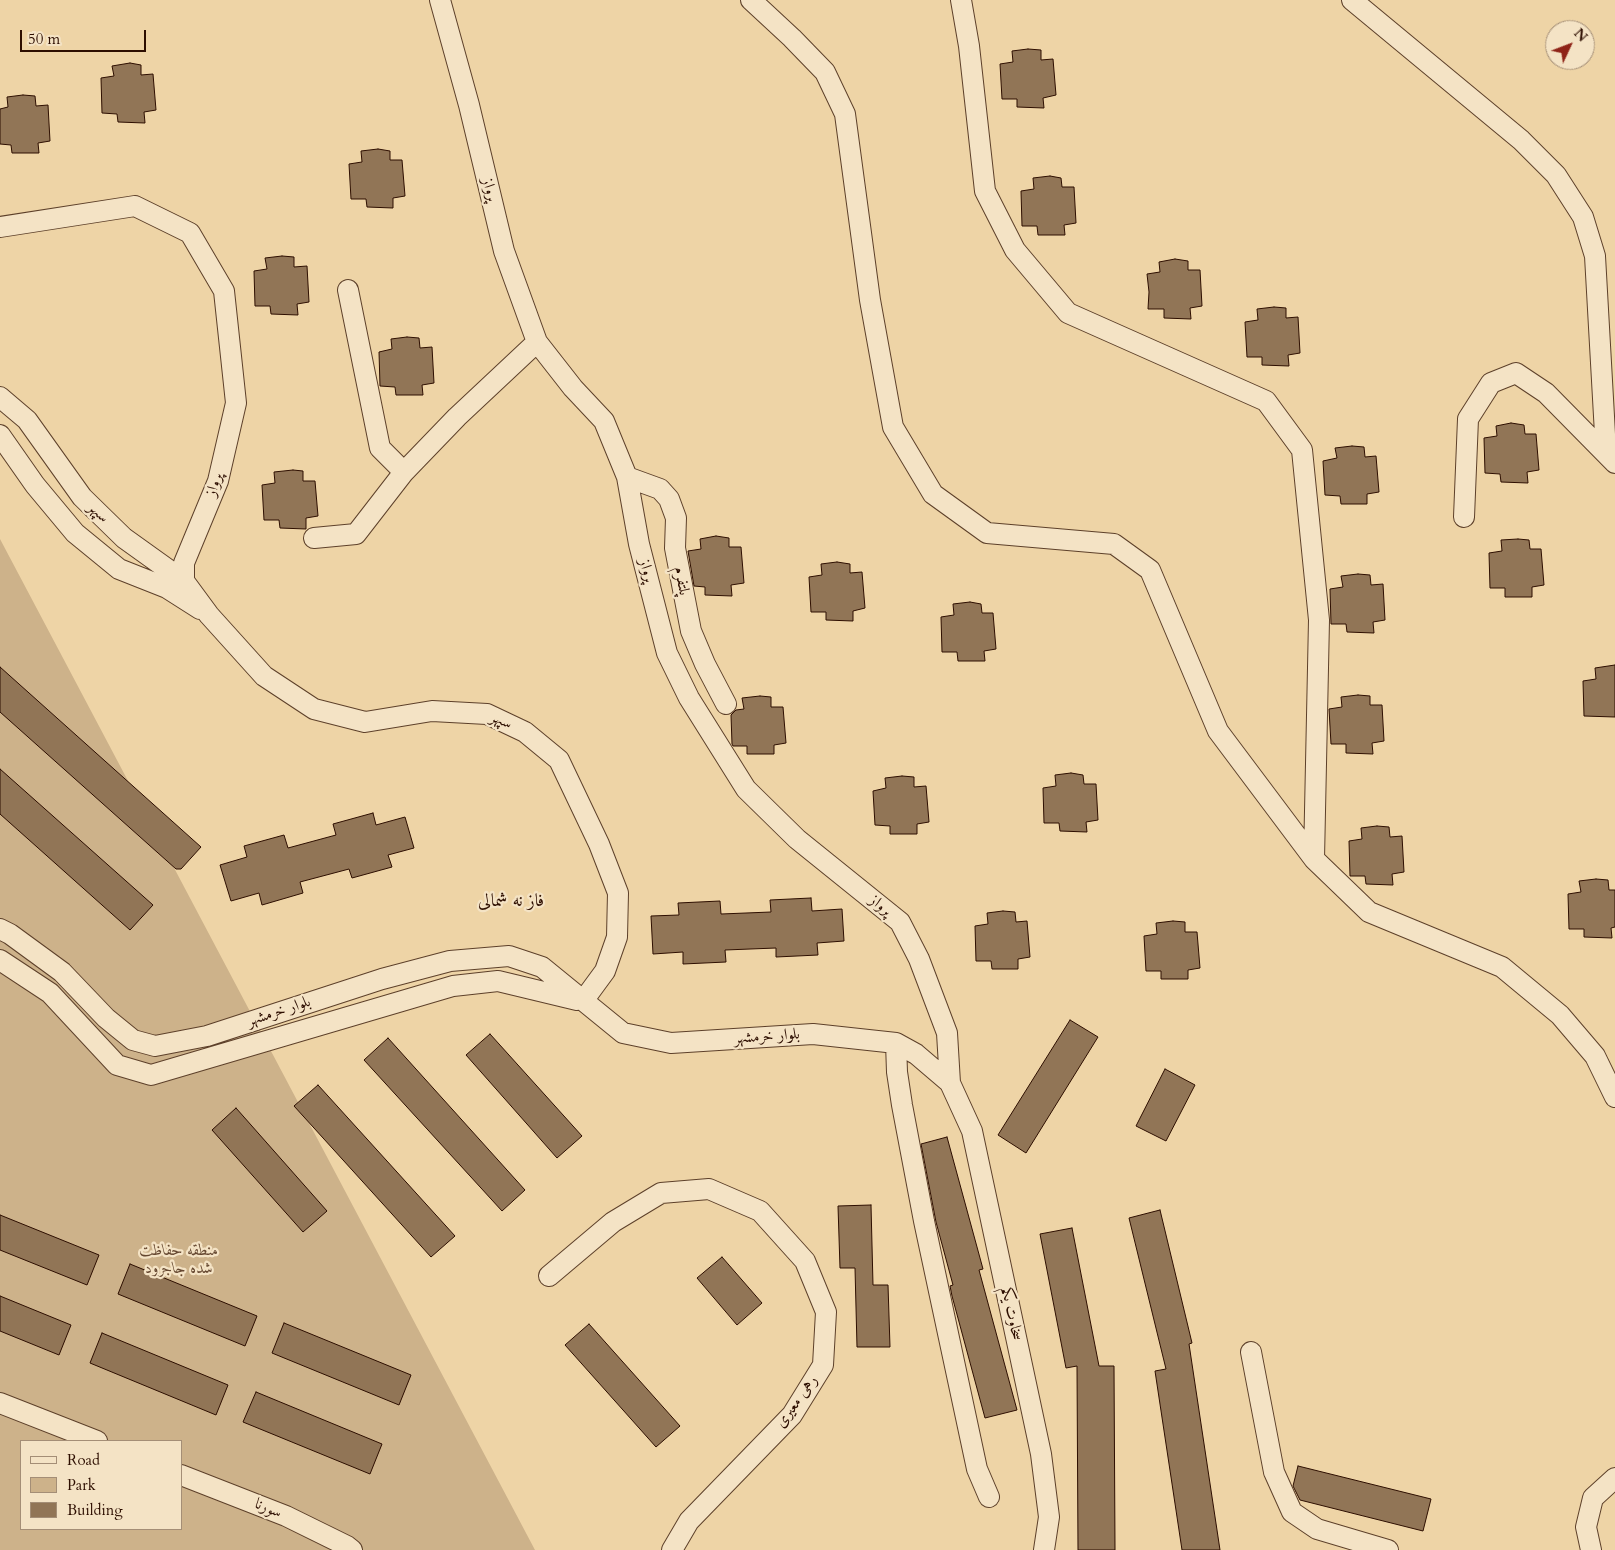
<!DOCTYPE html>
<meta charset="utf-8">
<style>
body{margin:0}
#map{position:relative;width:1615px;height:1550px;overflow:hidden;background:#eed4a6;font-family:Cardo,serif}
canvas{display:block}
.legend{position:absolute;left:20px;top:1440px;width:162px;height:90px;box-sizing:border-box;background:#f4e3c5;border:1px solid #a48e76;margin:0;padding:6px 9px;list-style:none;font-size:15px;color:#2d0e00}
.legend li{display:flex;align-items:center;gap:10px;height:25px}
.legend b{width:25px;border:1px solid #a48e76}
.north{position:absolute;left:1545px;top:20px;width:50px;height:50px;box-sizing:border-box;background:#f4e3c5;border:1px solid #a48e76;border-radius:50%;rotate:47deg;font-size:14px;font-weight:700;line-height:20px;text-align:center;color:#2d0e00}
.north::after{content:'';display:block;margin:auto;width:18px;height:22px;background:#8f2418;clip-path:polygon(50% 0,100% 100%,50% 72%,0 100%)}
.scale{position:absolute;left:20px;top:30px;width:126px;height:22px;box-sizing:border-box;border:2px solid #2d0e00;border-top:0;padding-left:6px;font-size:15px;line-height:18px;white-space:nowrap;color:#2d0e00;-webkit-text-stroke:4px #f4e3c5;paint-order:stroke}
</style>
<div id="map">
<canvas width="1615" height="1550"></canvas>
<ul class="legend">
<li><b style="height:6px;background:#f4e3c5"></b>Road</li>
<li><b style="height:14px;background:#cdb28a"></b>Park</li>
<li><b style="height:14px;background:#917556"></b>Building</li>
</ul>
<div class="north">N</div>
<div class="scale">50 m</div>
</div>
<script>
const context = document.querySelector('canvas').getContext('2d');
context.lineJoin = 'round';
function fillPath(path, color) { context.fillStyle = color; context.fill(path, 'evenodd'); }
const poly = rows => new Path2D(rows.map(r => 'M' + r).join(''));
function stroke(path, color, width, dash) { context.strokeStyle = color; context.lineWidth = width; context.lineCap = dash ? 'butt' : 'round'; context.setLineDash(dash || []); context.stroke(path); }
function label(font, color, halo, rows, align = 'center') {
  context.font = font + ' Cardo,Amiri,serif'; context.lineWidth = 4.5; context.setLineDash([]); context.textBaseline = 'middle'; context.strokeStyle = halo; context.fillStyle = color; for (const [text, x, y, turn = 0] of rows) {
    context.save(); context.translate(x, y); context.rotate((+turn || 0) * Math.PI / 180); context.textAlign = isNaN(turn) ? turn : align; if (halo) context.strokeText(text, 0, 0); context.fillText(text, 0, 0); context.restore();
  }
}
fillPath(poly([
 [0,539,535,1550,0,1550],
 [21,1441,181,1441,181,1529,21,1529]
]), '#cdb28a');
const building = poly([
 [1028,49,1041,50,1041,60,1053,59,1056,95,1043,98,1044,108,1017,107,1017,99,1002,99,1000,64,1013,62,1012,51,1028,49],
 [130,63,141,65,141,75,153,74,156,110,144,112,145,123,118,122,117,114,102,113,101,78,114,76,112,66,130,63],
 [23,95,35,96,36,106,48,105,50,141,38,143,39,153,12,153,11,145,0,144,0,109,8,107,7,97,23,95],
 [378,149,390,151,390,160,402,160,405,196,393,198,393,208,367,207,366,199,351,199,349,164,362,162,361,151,378,149],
 [1050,176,1061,178,1062,187,1074,187,1076,223,1064,225,1065,235,1038,235,1037,226,1022,226,1021,191,1034,189,1033,178,1050,176],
 [282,256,294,257,294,267,307,266,309,302,297,304,298,315,271,314,270,306,255,306,254,271,267,269,265,258,282,256],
 [1175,259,1188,261,1188,270,1200,270,1202,306,1190,308,1191,319,1164,318,1164,309,1148,309,1149,292,1147,274,1160,272,1159,262,1175,259],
 [1274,307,1286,308,1286,318,1298,317,1300,353,1288,355,1289,366,1262,365,1262,357,1247,357,1245,322,1258,320,1257,309,1274,307],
 [407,337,419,338,420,348,432,347,434,383,422,385,423,395,396,395,395,387,380,386,379,352,392,349,391,339,407,337],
 [1511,423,1524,425,1525,434,1536,434,1539,470,1527,472,1528,483,1501,482,1500,474,1485,473,1484,438,1497,436,1496,426,1511,423],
 [1352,446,1364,447,1365,457,1376,456,1379,492,1367,494,1367,504,1341,504,1340,496,1325,495,1323,461,1337,458,1335,448,1352,446],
 [293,470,303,471,303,481,315,481,318,516,306,518,306,529,280,528,279,520,264,520,262,485,275,483,274,472,293,470],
 [716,536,729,538,729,547,741,547,744,583,731,585,732,596,705,595,705,587,694,586,688,551,701,549,700,539,716,536],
 [1518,539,1529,540,1530,549,1541,549,1544,585,1532,587,1532,597,1505,597,1505,588,1490,588,1489,553,1502,551,1501,540,1518,539],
 [837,562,850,564,850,573,862,572,865,608,853,611,853,621,826,620,826,612,811,612,809,577,822,575,821,564,837,562],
 [1358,574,1370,575,1371,585,1383,584,1385,620,1373,622,1374,633,1347,632,1346,624,1331,624,1330,589,1343,587,1341,576,1358,574],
 [970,602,981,604,982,613,993,613,996,649,984,651,985,661,958,661,957,652,942,652,941,617,954,615,953,604,970,602],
 [1615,665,1615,717,1584,716,1583,681,1596,679,1595,668,1615,665],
 [0,667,201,847,181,869,176,869,0,712,0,667],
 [1358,695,1370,696,1370,705,1382,705,1384,741,1372,743,1373,754,1346,753,1346,744,1331,744,1329,709,1342,707,1341,697,1358,695],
 [760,696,771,697,771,707,783,707,786,743,774,745,774,754,747,754,747,746,733,746,732,744,731,715,736,710,744,709,742,698,760,696],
 [0,769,153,905,130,930,0,814,0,769],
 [1071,773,1083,775,1084,784,1096,784,1098,820,1086,822,1087,832,1060,831,1059,823,1044,823,1043,788,1056,786,1055,775,1071,773],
 [902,776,914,777,914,787,926,786,929,822,917,824,917,834,890,834,890,826,875,825,873,791,886,788,885,778,902,776],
 [373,813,376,825,405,817,414,848,388,855,392,867,352,878,349,869,300,882,303,893,262,905,259,893,231,901,220,865,247,857,244,846,284,835,288,848,336,835,333,824,373,813],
 [1377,826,1389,827,1390,837,1402,836,1404,872,1392,874,1393,885,1366,884,1365,876,1350,876,1349,841,1362,839,1361,828,1377,826],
 [1596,879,1608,880,1609,890,1615,890,1615,927,1611,928,1612,938,1584,937,1584,929,1569,929,1568,894,1581,892,1579,881,1596,879],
 [811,898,812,911,842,909,844,941,817,943,818,955,776,957,776,948,725,950,726,962,683,964,683,952,653,954,651,916,679,915,678,903,720,901,721,914,771,912,770,900,811,898],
 [1003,911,1015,912,1016,922,1027,921,1030,957,1018,959,1018,969,992,969,991,961,976,961,975,926,988,924,987,913,1003,911],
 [1173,921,1185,922,1185,932,1197,932,1200,968,1188,970,1188,979,1161,979,1161,971,1146,971,1144,936,1157,934,1156,923,1173,921],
 [1070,1020,1098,1037,1026,1153,998,1135,1070,1020],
 [490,1034,582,1136,557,1158,466,1055,490,1034],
 [388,1038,525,1190,502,1211,364,1060,388,1038],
 [1165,1069,1195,1085,1166,1141,1136,1126,1165,1069],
 [318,1085,455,1236,431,1257,294,1106,318,1085],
 [236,1108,327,1211,303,1232,212,1130,236,1108],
 [947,1137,983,1269,979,1270,1017,1410,985,1418,952,1296,950,1286,953,1285,936,1222,921,1144,947,1137],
 [871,1205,873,1285,888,1285,890,1347,857,1347,855,1268,840,1268,838,1206,871,1205],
 [1160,1210,1192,1343,1189,1344,1220,1550,1182,1550,1155,1371,1166,1369,1129,1218,1160,1210],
 [0,1215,99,1255,87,1285,0,1250,0,1215],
 [1072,1228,1099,1366,1114,1366,1115,1550,1078,1550,1077,1366,1066,1368,1040,1234,1072,1228],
 [722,1257,762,1303,737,1325,697,1278,722,1257],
 [130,1264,257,1316,245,1346,118,1294,130,1264],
 [0,1296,71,1325,59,1355,0,1331,0,1296],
 [284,1323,411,1375,399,1405,272,1353,284,1323],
 [589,1324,680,1426,656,1447,565,1345,589,1324],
 [102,1333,228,1385,216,1415,90,1363,102,1333],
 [256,1392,382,1444,370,1474,243,1422,256,1392],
 [1298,1466,1431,1499,1423,1531,1300,1500,1293,1486,1298,1466]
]);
fillPath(building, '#917556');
stroke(building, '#2d0e00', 1);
const street = poly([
 [440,0,469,105,504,251,537,342,573,388,604,421,627,477,639,544,667,653,689,698,746,789,797,839,900,922,919,959,947,1033,950,1083,972,1131,1041,1454,1049,1517,1044,1550],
 [751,0,792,38,825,72,845,114,870,300,893,427,933,494,987,533,1114,544,1150,570,1218,731,1314,859,1369,912,1502,967,1560,1015,1595,1056,1615,1097],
 [961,0,969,46,985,191,1015,250,1068,313,1266,401,1302,450,1319,620,1314,859],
 [1352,0,1521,140,1556,175,1583,217,1595,256,1606,452],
 [0,227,135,206,190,233,224,291,236,403,218,481,184,563,184,581],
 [348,290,380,448,404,472],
 [0,397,27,420,82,497,124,538,184,581,209,615,264,676,314,709,365,722,432,711,487,714,525,732,559,760,599,844,618,893,617,937,605,971,583,1001],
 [0,435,35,485,75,533,119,569,167,588,200,609],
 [627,477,660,489,669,499,676,518,675,548,691,631,705,664,726,704],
 [1464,517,1468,419,1491,383,1516,373,1546,393,1615,463],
 [314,538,356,534,404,472,457,417,537,342],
 [0,929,10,934,62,972,106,1018,133,1040,155,1046,207,1036,382,979,450,961,509,956,542,967,623,1033,671,1043,813,1034,896,1043,916,1054,950,1083],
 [0,960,50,993,117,1065,151,1075,453,986,498,981,577,1000],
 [896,1043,897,1072,902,1105,924,1221,977,1469,989,1497],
 [549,1276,613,1222,661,1193,709,1189,760,1211,805,1261,826,1312,823,1365,792,1415,689,1521,672,1550],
 [1251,1352,1274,1472,1292,1512,1317,1529,1388,1550],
 [0,1403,97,1441],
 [181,1475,286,1516,347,1546,352,1550],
 [1591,1550,1586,1527,1593,1498,1615,1478]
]);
stroke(street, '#5d402a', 22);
stroke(street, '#f4e3c5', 20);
label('16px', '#2d0e00', '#f4e3c5', [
 ["پرواز",489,190,76],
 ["پرواز",215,485,-71],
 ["سپهر",98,513,44],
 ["پرواز",646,571,76],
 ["پلتفرم",681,581,79],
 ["سپهر",501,721,24],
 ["پرواز",880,906,40],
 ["بلوار خرمشهر",279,1012,-18],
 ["بلوار خرمشهر",767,1037,-4],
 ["سخاوت یکم",1011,1314,78],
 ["رهی معیری",797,1402,-54],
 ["سورنا",268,1509,22]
]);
label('italic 16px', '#654730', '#f4e3c5', [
 ["منطقه حفاظت",179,1251],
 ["شده جاجرود",179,1269]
]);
label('18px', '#2d0e00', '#f4e3c5', [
 ["فاز نه شمالی",511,902]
]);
</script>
